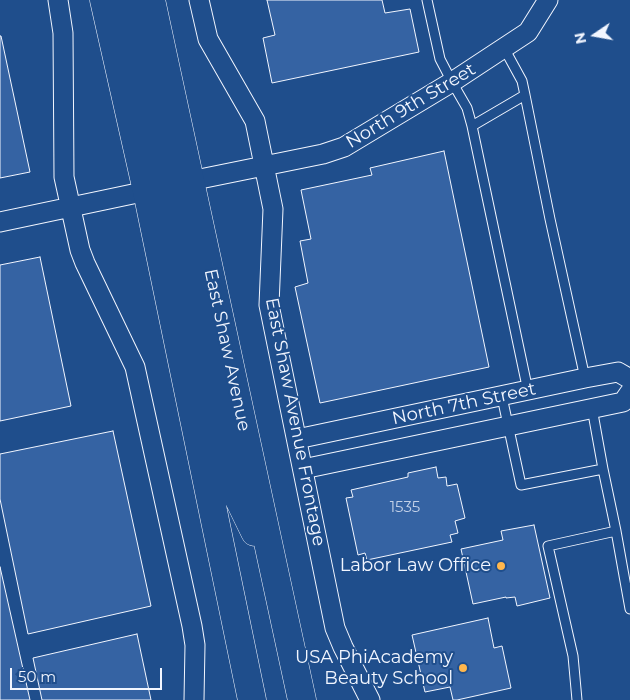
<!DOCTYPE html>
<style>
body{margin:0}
#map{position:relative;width:630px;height:700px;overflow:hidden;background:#1f4e8c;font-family:Montserrat,sans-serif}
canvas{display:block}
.north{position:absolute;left:570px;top:10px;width:50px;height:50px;-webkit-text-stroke:4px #1f4e8c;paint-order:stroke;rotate:258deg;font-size:14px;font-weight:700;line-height:20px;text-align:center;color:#f2f6ff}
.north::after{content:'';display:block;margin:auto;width:18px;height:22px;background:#f2f6ff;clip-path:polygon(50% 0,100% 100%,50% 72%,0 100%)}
.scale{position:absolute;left:10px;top:668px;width:152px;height:22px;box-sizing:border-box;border:2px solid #f2f6ff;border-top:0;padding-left:6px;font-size:15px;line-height:18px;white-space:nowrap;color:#f2f6ff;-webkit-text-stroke:4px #1f4e8c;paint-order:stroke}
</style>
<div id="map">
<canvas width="630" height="700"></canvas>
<div class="north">N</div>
<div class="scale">50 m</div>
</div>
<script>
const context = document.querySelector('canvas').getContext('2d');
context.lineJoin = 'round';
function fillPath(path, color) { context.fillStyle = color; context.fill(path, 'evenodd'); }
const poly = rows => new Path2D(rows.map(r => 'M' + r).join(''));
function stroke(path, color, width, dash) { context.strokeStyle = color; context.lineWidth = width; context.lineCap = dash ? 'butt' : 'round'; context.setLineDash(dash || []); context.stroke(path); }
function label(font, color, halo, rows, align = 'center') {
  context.font = font + ' Montserrat,sans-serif'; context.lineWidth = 4; context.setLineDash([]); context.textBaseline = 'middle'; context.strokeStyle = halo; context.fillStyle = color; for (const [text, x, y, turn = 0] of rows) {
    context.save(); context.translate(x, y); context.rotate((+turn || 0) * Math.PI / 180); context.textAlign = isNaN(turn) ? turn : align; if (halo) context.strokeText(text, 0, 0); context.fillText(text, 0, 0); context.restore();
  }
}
const building = poly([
 [267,0,382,0,385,13,410,9,419,52,272,83,263,38,275,35,267,0],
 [0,36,1,36,30,172,0,178,0,36],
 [444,151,489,367,320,403,295,287,308,283,300,241,311,239,301,190,372,175,370,168,444,151],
 [40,257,71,406,0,421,0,265,40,257],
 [113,431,151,606,28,634,0,499,0,454,113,431],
 [436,467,438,478,446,477,447,486,457,484,465,518,455,521,458,533,450,535,452,542,367,560,365,553,358,555,346,498,353,497,351,490,408,477,408,473,436,467],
 [534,525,550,598,517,606,515,597,506,598,506,597,473,604,461,549,503,540,501,531,534,525],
 [0,567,30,700,0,700,0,567],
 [488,618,494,648,502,646,511,688,457,700,453,700,450,687,425,692,412,635,488,618],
 [137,634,151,700,42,700,33,658,137,634]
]);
fillPath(building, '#3563a3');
stroke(building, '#f2f6ff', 1);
const service = poly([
 [427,0,440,59,452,82,467,108,472,126,525,95,522,81,504,48],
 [525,95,550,219,585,378],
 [472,126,528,391],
 [502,397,521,485,603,469,592,408],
 [616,531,630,609],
 [577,700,573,656,548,546,616,531,603,469]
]);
const minor = poly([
 [58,0,63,33,64,177,80,250,85,263,135,367,192,626,195,645,194,700],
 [199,0,208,39,255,121,273,209,269,305,335,628,343,647,370,700],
 [190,181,323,154,344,147,452,82,528,32,548,0],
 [0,222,147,191],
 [297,439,585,378,618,372,630,379],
 [303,469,623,402,630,392]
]);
const primary = poly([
 [104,0,147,191,252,700],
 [126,0,161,159,168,170,176,177,190,181],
 [151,0,302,700],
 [147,191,158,192,165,197,172,204,176,216,232,485,255,532]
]);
stroke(service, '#f2f6ff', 11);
stroke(minor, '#f2f6ff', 21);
stroke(primary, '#f2f6ff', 29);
stroke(service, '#1f4e8c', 9);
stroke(minor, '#1f4e8c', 19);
stroke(primary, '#1f4e8c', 28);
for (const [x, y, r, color] of [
 [501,566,5,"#ffb74d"],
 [463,668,5,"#ffb74d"]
]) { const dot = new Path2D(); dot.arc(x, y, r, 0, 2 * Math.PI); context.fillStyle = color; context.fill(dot); stroke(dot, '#1f4e8c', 2); }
label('15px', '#c3d1e8', null, [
 ["1535",405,508]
]);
label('18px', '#f2f6ff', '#1f4e8c', [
 ["North 9th Street",411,106,-31],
 ["East Shaw Avenue",227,350,78],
 ["North 7th Street",464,404,-12],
 ["East Shaw Avenue Frontage",295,422,79]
]);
label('18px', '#f2f6ff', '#1f4e8c', [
 ["Labor Law Office",491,566],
 ["USA PhiAcademy",453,658],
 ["Beauty School",453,679]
], 'right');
</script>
